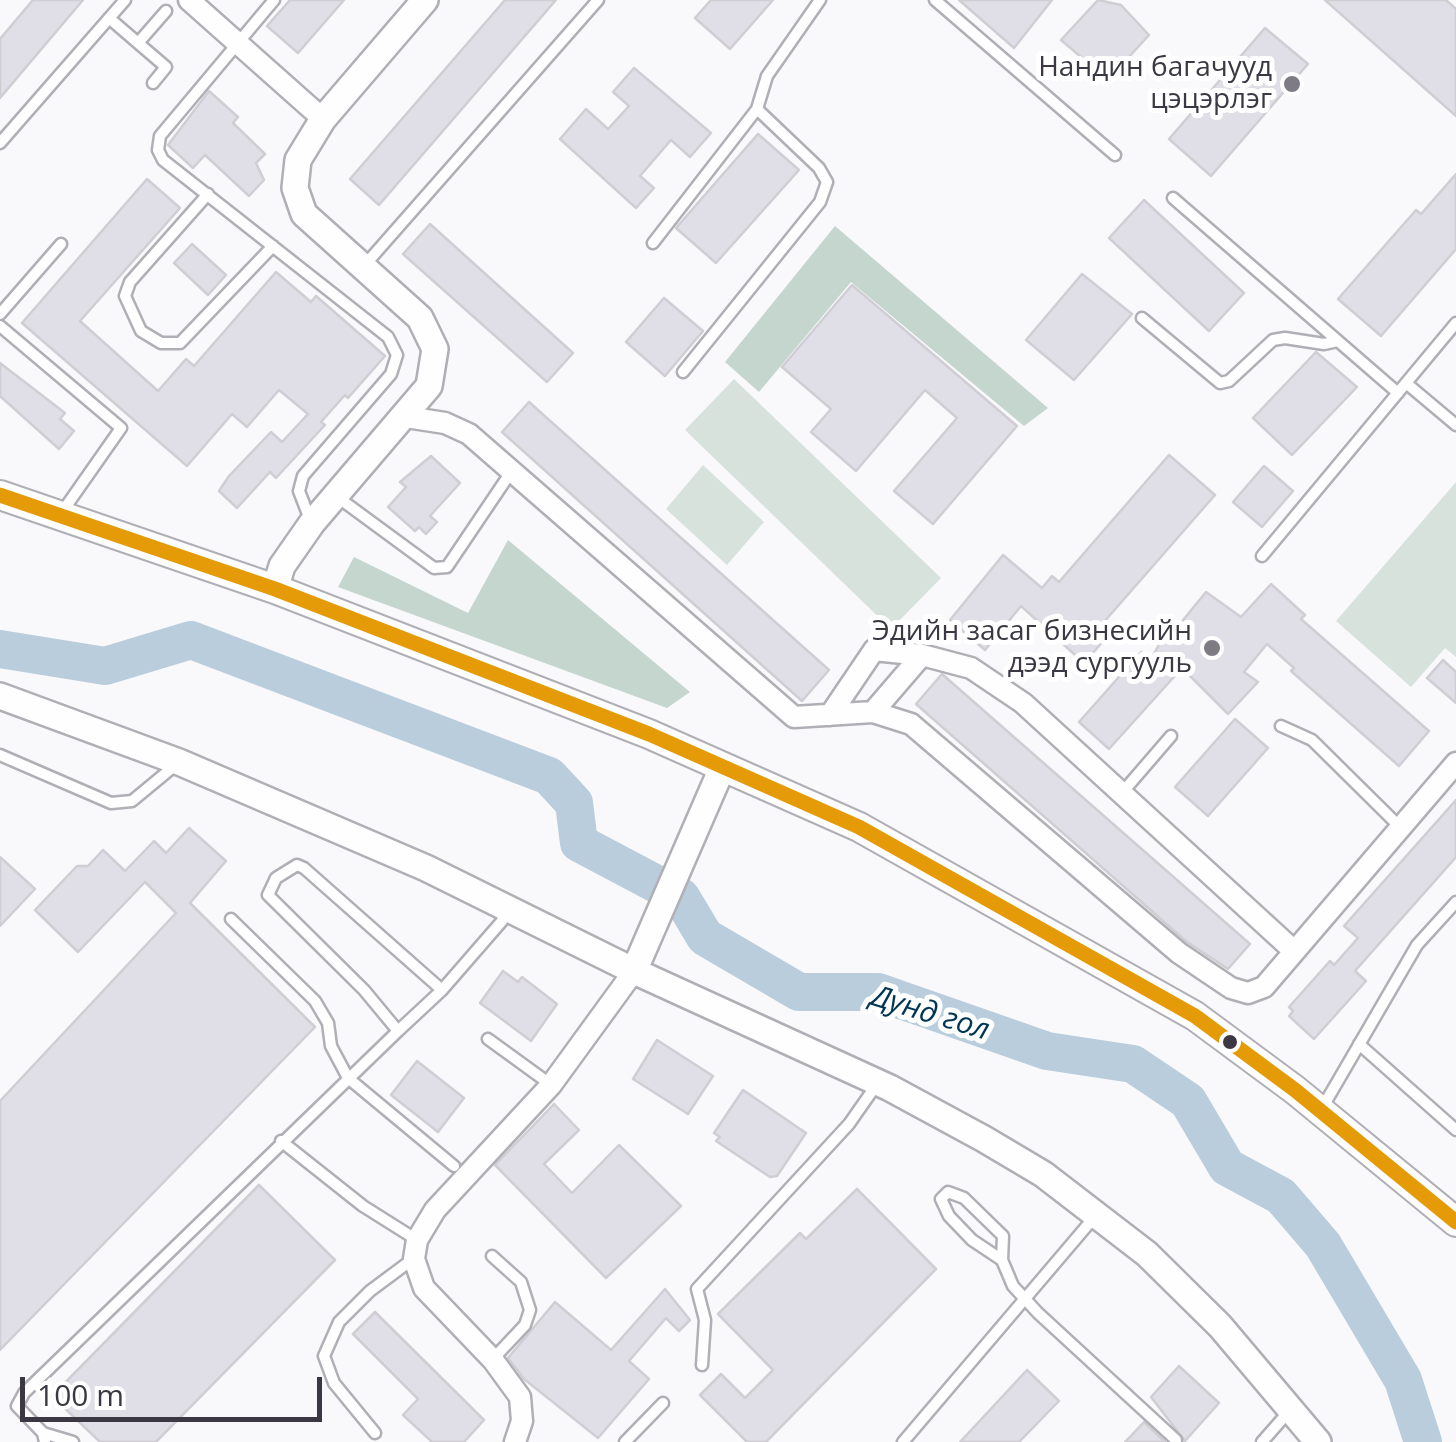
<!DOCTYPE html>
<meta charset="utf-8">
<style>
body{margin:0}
#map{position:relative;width:1456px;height:1442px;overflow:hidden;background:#f9f8fb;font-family:"Open Sans",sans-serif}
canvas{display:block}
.scale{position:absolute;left:20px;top:1377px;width:302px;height:45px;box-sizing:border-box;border:5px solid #3b3844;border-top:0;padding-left:12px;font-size:30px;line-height:35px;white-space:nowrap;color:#3b3844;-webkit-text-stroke:8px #fff;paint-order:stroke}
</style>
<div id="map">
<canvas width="1456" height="1442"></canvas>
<div class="scale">100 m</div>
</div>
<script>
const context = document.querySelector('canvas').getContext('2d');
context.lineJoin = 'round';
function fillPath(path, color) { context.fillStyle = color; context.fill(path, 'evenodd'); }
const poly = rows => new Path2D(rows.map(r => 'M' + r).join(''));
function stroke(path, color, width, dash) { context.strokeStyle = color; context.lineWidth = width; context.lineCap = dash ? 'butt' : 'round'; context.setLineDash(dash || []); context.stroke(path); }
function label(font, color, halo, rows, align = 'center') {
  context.font = font + ' "Open Sans",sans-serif'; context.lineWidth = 10; context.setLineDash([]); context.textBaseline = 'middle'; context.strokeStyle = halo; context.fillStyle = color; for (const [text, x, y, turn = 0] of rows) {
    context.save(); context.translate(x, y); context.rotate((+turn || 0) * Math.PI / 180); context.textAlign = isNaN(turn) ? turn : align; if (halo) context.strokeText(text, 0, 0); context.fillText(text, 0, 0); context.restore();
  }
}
fillPath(poly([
 [734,379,941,578,891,629,685,430],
 [703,465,764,522,727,565,666,509],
 [1456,482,1456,657,1445,648,1411,687,1336,621]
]), '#d7e2dd');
fillPath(poly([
 [835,226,1048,408,1024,426,851,282,759,392,725,362],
 [508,540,690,692,667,708,338,587,354,557,468,613]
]), '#c4d6ce');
stroke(poly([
 [0,649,105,666,191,640,549,776,574,803,579,843,681,897,705,937,799,992,878,992,1047,1051,1133,1064,1188,1101,1227,1167,1281,1196,1323,1245,1403,1380,1423,1442]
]), '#b9cddd', 38);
const building = poly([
 [33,0,83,0,0,98,0,39,33,0],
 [290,0,344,0,298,53,267,26,290,0],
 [505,0,556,0,379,205,350,179,505,0],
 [711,0,773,0,730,49,695,18,711,0],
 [959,0,1052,0,1014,48,959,0],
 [1098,0,1121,5,1149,35,1108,80,1061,40,1098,0],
 [1325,0,1446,0,1456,9,1456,116,1325,0],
 [1265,28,1308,64,1211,176,1169,139,1265,28],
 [634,68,711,133,690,157,671,140,640,176,654,188,636,208,560,139,586,109,608,129,629,106,613,92,634,68],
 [209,91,238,117,233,123,265,154,256,163,264,180,249,196,205,155,193,168,168,145,209,91],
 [758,134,799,170,716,263,676,228,758,134],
 [1456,174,1456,249,1381,336,1338,299,1416,210,1421,214,1456,174],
 [147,179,180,208,80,321,158,391,186,359,194,366,276,272,311,302,316,296,385,356,348,398,345,395,321,422,325,425,276,478,270,472,237,508,219,491,229,476,271,432,282,442,308,414,279,390,247,427,232,414,187,466,22,323,147,179],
 [1144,200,1244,293,1209,331,1109,238,1144,200],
 [430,224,573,353,547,382,403,254,430,224],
 [192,244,226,275,208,295,174,263,192,244],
 [1082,274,1132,314,1074,380,1026,340,1082,274],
 [852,285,1017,426,933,524,894,491,957,418,925,390,856,471,811,432,831,409,782,367,852,285],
 [664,298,703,331,665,376,626,342,664,298],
 [1316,352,1357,387,1292,455,1253,418,1316,352],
 [0,363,65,413,60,419,74,431,59,449,0,396,0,363],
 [529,402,829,670,802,701,502,432,529,402],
 [1169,455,1215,495,1104,622,1113,630,1084,663,1021,606,985,650,950,620,1003,555,1042,588,1052,576,1059,582,1169,455],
 [431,456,460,483,430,516,437,522,426,534,419,527,415,531,388,507,406,487,400,482,431,456],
 [1264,466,1293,491,1262,527,1233,502,1264,466],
 [1271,584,1305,615,1301,619,1429,731,1399,766,1291,671,1294,668,1267,644,1244,672,1258,682,1228,714,1182,668,1109,749,1079,722,1141,652,1150,661,1172,621,1179,625,1206,592,1241,617,1271,584],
 [1443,660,1456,672,1456,703,1427,678,1443,660],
 [942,674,1250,944,1228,969,1187,942,916,704,942,674],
 [1235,719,1268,748,1208,816,1175,787,1235,719],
 [1456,800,1456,857,1355,971,1366,981,1314,1039,1289,1016,1293,1011,1289,1007,1330,961,1334,965,1358,938,1344,926,1456,800],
 [189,828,226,861,190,903,315,1027,0,1350,0,1101,176,913,145,882,78,952,35,910,77,866,88,866,103,850,125,871,154,841,166,853,189,828],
 [0,857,35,889,0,926,0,857],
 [503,971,518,982,522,977,557,1004,531,1041,480,1003,503,971],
 [657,1040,713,1076,688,1114,633,1079,657,1040],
 [417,1061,464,1098,438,1132,391,1095,417,1061],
 [743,1090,806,1133,777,1176,770,1177,716,1141,720,1137,714,1133,743,1090],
 [554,1104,579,1130,544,1164,572,1193,619,1145,681,1206,606,1278,495,1165,554,1104],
 [259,1185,335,1260,156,1442,100,1442,52,1396,259,1185],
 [857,1189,936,1269,766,1442,747,1442,700,1395,721,1374,745,1398,773,1370,718,1314,800,1233,806,1239,857,1189],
 [665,1289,690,1320,679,1331,666,1318,629,1361,649,1379,598,1438,524,1379,508,1358,555,1302,611,1350,665,1289],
 [375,1312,484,1420,464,1442,432,1442,403,1415,418,1399,353,1334,375,1312],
 [1179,1366,1219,1403,1185,1441,1151,1397,1179,1366],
 [1027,1370,1059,1401,1019,1442,960,1442,1027,1370],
 [1144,1422,1165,1442,1125,1442,1144,1422]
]);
fillPath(building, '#e0dee6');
stroke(building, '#d0ced4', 2.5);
const service = poly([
 [274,0,160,136,158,150,163,160,388,337,397,355,391,374,303,476,299,491,311,522],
 [935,0,1115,155],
 [109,18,138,43,166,11],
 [138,43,166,67,153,83],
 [0,143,125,0],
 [208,194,130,282,125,296,141,331,161,343,180,343,273,246],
 [1173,198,1338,341],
 [653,243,757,109,767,76,820,0],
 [364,266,598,0],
 [0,314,61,244],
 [1142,318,1220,383,1229,381,1273,340,1285,338,1324,344,1338,341,1398,393],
 [0,326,121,428,60,515],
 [683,372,820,202,827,182,819,168,757,109],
 [1406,383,1456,425],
 [336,496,434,568,447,567,511,472],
 [1262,556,1456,323],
 [1281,726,1312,740,1400,827],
 [0,755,111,803,132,801,178,763],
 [1121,794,1171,736],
 [231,919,315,1001,328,1023,331,1046,348,1078,454,1166],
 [398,1031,442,990,502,921,506,908],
 [488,1039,550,1084],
 [1359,1044,1456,1130],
 [1321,1110,1417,945,1456,902],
 [281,1141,363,1206,417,1240],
 [492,1256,521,1282,530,1310,525,1325,493,1359],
 [1002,1260,972,1240,949,1216,941,1199,948,1192,964,1198,1003,1236,1002,1260,1013,1286,1038,1313,1176,1440],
 [702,1365,705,1320,697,1289,849,1124,877,1084],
 [43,1433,73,1442],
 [375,1433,334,1383,324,1356,339,1322,370,1291,413,1259],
 [45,1442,43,1433,17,1406,24,1393,398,1031,364,990,268,895,276,878,297,865,304,868,442,990],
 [625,1442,663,1403],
 [903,1442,1097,1214],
 [1262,1442,1291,1409]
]);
const minor = poly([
 [189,0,323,119],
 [406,417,445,423,469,434,794,717,873,712,911,724,1179,953,1231,988,1248,993,1264,987,1456,763],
 [873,712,922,655,971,668,1023,703,1294,951],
 [830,715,874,650,922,655],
 [515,1442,522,1421,520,1397,493,1360,424,1288,414,1259,417,1240,435,1210,551,1085,634,971]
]);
const tertiary = poly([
 [275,589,282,566,312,523,429,386,435,349,420,318,304,214,295,188,298,160,323,119,425,0],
 [0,696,179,762,426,868,634,971,890,1088,984,1139,1043,1174,1147,1254,1220,1326,1318,1442],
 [634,971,723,766]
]);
const secondary = poly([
 [0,495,275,589,649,734,859,827,1195,1016,1295,1090,1456,1222]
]);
stroke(service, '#b0afb5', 15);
stroke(minor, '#b0afb5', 25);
stroke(tertiary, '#b0afb5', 30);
stroke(secondary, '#b0afb5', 32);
stroke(service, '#fefefe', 10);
stroke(minor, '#fefefe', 20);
stroke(tertiary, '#fefefe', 25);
stroke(secondary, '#fefefe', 28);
stroke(poly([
 [0,495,275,589,649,734,859,827,1195,1016,1295,1090,1456,1222]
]), '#e49b07', 15);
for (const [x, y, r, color] of [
 [1292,84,10,"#7e7b84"],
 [1212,648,10,"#7e7b84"],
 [1230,1042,9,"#3b3844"]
]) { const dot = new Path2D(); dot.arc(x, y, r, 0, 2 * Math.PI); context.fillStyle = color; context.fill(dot); stroke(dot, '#fff', 4); }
label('28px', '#3b3844', '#fff', [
 ["Нандин багачууд",1272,68],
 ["цэцэрлэг",1272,100],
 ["Эдийн засаг бизнесийн",1192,632],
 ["дээд сургууль",1192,664]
], 'right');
label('italic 30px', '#003653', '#fff', [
 ["Дунд гол",930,1014,17]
]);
</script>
